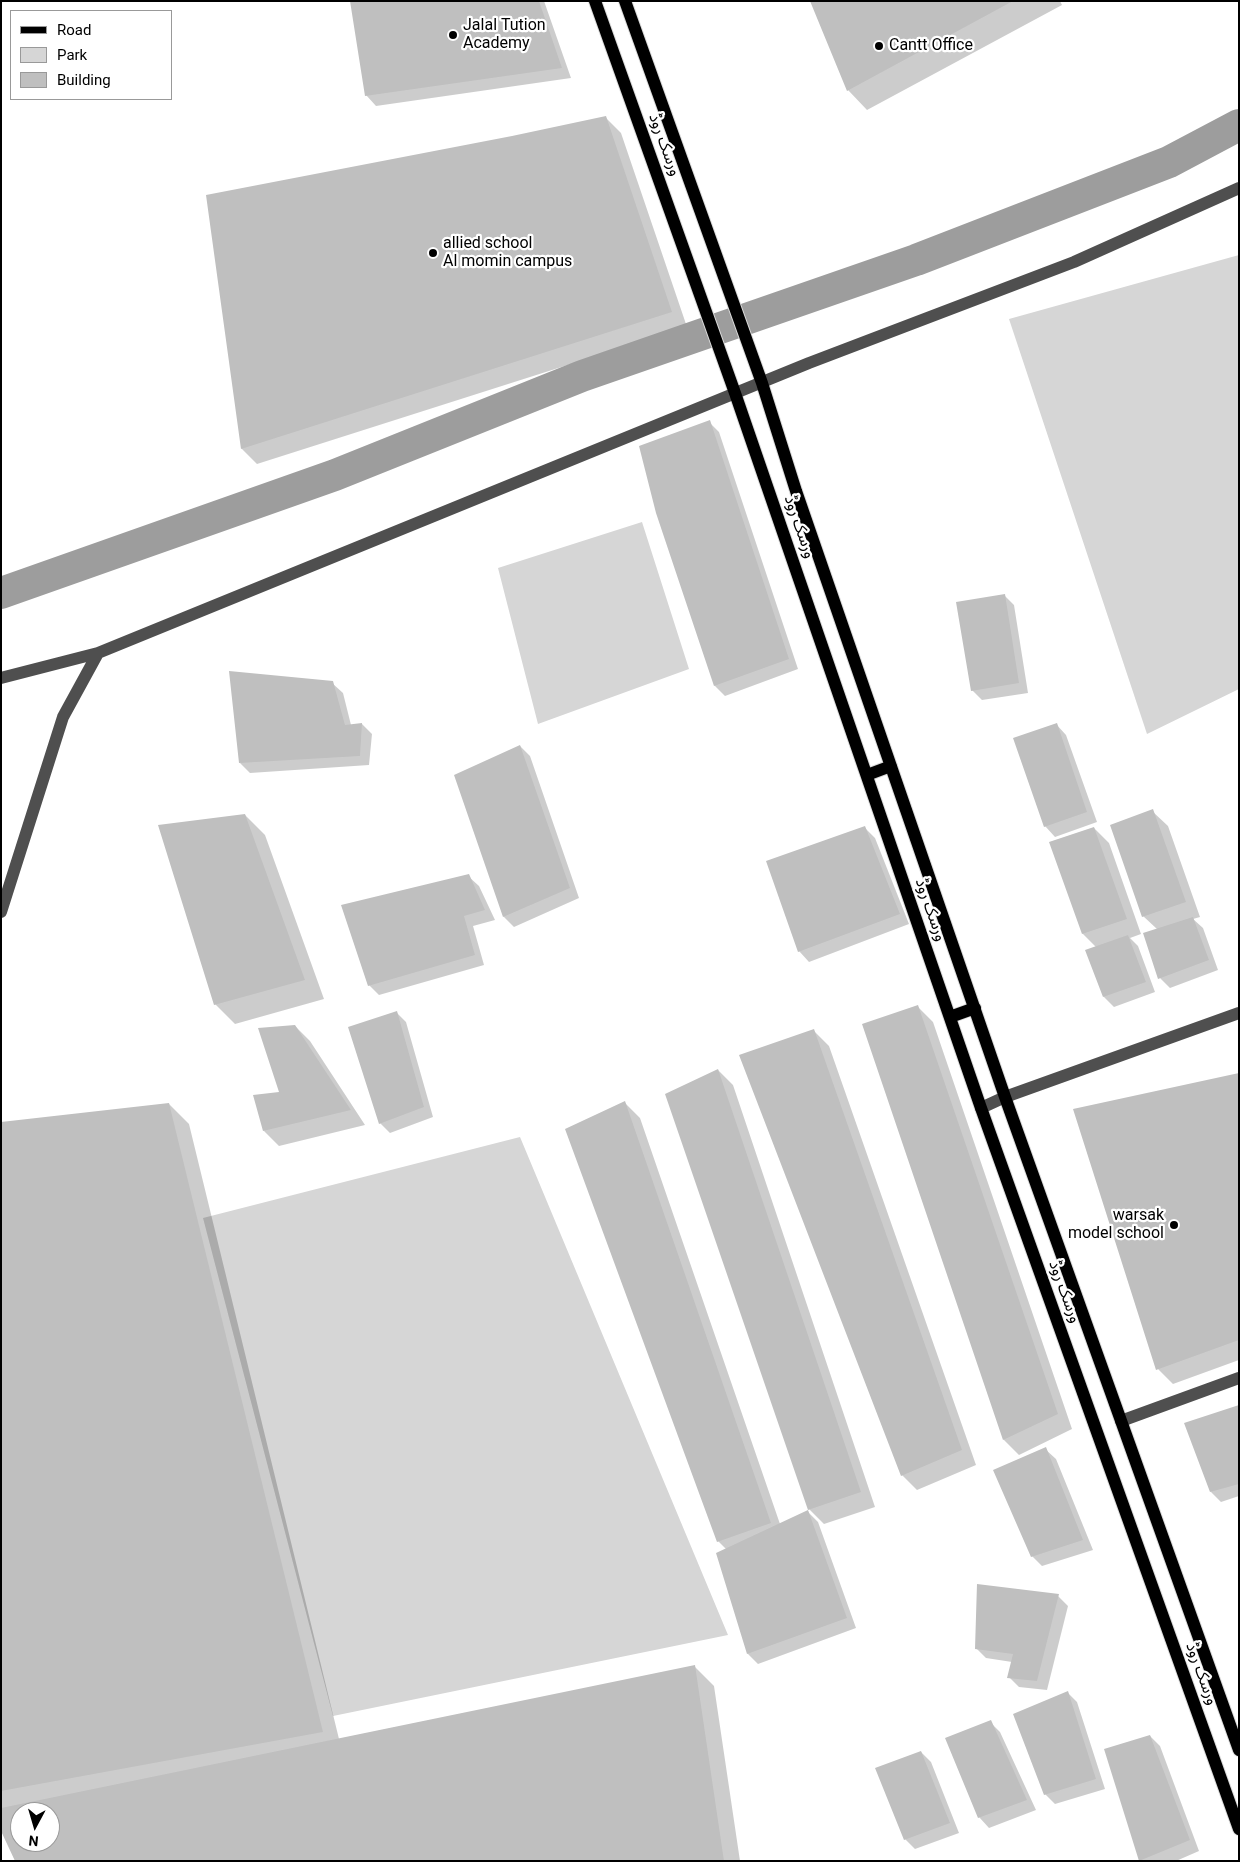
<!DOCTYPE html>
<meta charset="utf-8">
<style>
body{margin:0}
#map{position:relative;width:1240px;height:1862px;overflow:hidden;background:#fff;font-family:Roboto,sans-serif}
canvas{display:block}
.frame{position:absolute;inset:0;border:2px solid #000;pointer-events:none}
.legend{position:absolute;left:10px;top:10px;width:162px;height:90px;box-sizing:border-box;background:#fff;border:1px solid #999;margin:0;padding:6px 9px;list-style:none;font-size:15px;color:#000}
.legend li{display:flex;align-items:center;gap:10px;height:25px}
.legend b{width:25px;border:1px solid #999}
.north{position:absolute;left:10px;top:1802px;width:50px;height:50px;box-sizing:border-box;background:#fff;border:1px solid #999;border-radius:50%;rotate:186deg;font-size:14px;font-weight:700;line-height:20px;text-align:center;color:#000}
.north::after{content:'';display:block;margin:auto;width:18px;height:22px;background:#000;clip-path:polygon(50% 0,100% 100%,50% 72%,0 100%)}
</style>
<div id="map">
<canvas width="1240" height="1862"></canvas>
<div class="frame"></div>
<ul class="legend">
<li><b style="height:6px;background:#000"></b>Road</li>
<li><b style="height:14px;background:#d6d6d6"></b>Park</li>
<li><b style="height:14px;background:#bfbfbf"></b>Building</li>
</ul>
<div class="north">N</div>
</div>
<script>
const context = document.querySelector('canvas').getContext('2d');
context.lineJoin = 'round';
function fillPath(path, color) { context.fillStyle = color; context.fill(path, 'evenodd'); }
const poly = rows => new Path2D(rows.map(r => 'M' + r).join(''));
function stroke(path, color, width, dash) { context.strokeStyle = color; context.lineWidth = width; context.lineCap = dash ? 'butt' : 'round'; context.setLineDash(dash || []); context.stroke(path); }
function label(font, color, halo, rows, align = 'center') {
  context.font = font + ' Roboto,"Noto Sans Arabic",sans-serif'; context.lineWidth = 4.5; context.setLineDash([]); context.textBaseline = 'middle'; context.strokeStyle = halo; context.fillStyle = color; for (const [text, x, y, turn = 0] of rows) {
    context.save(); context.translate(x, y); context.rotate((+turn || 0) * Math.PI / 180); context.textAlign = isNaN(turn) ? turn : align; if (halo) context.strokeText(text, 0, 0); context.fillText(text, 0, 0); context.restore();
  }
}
fillPath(poly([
 [1239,255,1239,689,1147,734,1009,319],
 [642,522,689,669,538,724,498,568],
 [520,1137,728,1635,333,1716,203,1218]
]), '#d6d6d6');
fillPath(poly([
 [351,1,544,1,571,78,376,106,366,95],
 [812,1,1060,1,1062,5,867,110,848,90],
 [605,117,621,133,687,327,257,464,242,449,208,196,512,138],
 [709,422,719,432,798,669,725,696,715,686,657,512],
 [1004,595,1014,605,1028,693,982,700,972,690],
 [332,683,343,693,351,725,362,724,372,734,369,765,250,773,240,763],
 [1056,724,1066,735,1097,822,1055,837,1045,826],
 [520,746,530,756,579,898,514,927,504,917,456,775],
 [1152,811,1168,826,1200,917,1193,919,1203,928,1218,970,1170,988,1160,978,1157,929,1143,916],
 [245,815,265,835,324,999,235,1024,215,1004],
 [865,828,875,838,909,924,809,962,799,951],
 [1094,828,1109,843,1141,934,1130,938,1138,946,1155,992,1114,1007,1104,997,1097,948,1083,934,1051,843],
 [468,876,479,886,495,920,473,926,484,965,379,995,369,985],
 [918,1007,933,1022,1072,1429,1019,1455,1004,1440,864,1025],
 [396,1012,406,1022,433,1117,390,1133,380,1123],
 [295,1026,310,1041,365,1125,279,1146,264,1131,281,1093],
 [814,1031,829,1046,976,1465,917,1490,902,1475],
 [718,1070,733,1085,875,1507,824,1524,809,1509],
 [1239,1074,1239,1360,1173,1384,1158,1369],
 [625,1103,640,1118,780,1524,808,1512,818,1522,856,1628,758,1664,748,1654,717,1554,726,1549,718,1541],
 [169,1104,189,1124,339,1739,694,1666,714,1686,740,1861,16,1861,1,1828,1,1123],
 [20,1812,50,1812,50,1842,20,1842],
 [1239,1406,1239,1496,1221,1502,1211,1492],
 [1045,1449,1056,1459,1093,1550,1042,1566,1032,1556],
 [1058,1596,1068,1606,1047,1690,1019,1687,1009,1677,1012,1662,986,1658,976,1648],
 [1067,1692,1077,1702,1105,1789,1055,1804,1045,1794],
 [990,1722,1000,1732,1036,1810,989,1828,979,1817],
 [1150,1736,1160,1746,1199,1851,1176,1861,1141,1861,1106,1750],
 [921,1752,931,1762,959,1833,915,1849,905,1839]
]), '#0003');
stroke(poly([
 [1,593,335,475,582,376,916,260,1169,162,1239,125]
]), '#9d9d9d', 32);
fillPath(poly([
 [350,1,539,1,562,68,365,96],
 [810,1,1013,1,847,91],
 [606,116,672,312,241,449,206,195,512,136],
 [710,420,789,659,714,686,656,513,639,446],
 [1005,594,1019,683,971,691,956,602],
 [229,671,333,681,345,725,362,723,360,756,239,763],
 [1057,723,1087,812,1044,827,1013,738],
 [520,745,570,888,503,917,454,775],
 [1153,809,1186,902,1142,917,1110,825],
 [245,814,305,980,214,1005,158,825],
 [865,826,900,914,798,952,766,861],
 [1094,827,1127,919,1082,934,1049,842],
 [469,874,485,910,464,916,475,955,368,986,341,905],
 [1193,917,1209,960,1158,979,1143,933],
 [1128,935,1146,982,1103,997,1085,950],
 [918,1005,1058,1414,1003,1440,862,1024],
 [397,1011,424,1107,379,1124,348,1027],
 [295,1025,351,1110,263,1131,253,1095,279,1092,258,1028],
 [814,1029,962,1450,901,1476,739,1055],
 [718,1069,861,1492,808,1510,847,1618,747,1654,716,1553,808,1510,665,1094],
 [1239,1073,1239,1340,1156,1370,1073,1109],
 [625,1101,771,1523,717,1542,565,1129],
 [169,1103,323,1732,1,1791,1,1122],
 [1239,1405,1239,1484,1210,1492,1184,1423],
 [1046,1447,1083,1540,1031,1557,993,1470],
 [977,1584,1059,1594,1037,1681,1007,1678,1013,1654,975,1649],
 [695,1665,724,1861,15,1861,1,1831,1,1808],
 [20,1812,50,1812,50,1842,20,1842],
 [1068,1691,1096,1779,1044,1795,1013,1714],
 [991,1720,1027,1800,978,1818,945,1738],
 [1150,1735,1190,1840,1139,1861,1104,1749],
 [921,1751,950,1823,904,1840,875,1768]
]), '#bfbfbf');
const major = poly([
 [595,1,735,393,981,1108,1239,1829],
 [625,1,762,383,796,491,1005,1097,1239,1750],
 [867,775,891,766],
 [950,1017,975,1008]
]);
stroke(major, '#dbdbdb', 14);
stroke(poly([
 [1,678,98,653,809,363,1074,262,1239,188],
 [1,912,63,717,98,653],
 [981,1108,1005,1097,1239,1013],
 [1121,1421,1239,1378]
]), '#4f4f4f', 12);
stroke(major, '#000', 12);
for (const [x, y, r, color] of [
 [453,35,5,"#000"],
 [879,46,5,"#000"],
 [433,253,5,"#000"],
 [1174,1225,5,"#000"]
]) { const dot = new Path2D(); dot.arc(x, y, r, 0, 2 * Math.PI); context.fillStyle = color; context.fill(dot); stroke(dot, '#fff', 2); }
label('16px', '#000', '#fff', [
 ["Jalal Tution",463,26],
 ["Academy",463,44],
 ["Cantt Office",889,46],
 ["allied school",443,244],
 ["Al momin campus",443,262],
 ["warsak",1164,1216,"right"],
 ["model school",1164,1234,"right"]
], 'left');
label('16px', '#000', '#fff', [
 ["ورسک روڈ",664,145,70],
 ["ورسک روڈ",799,527,71],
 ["ورسک روڈ",930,910,71],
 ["ورسک روڈ",1064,1292,70],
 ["ورسک روڈ",1201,1674,70]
]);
</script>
